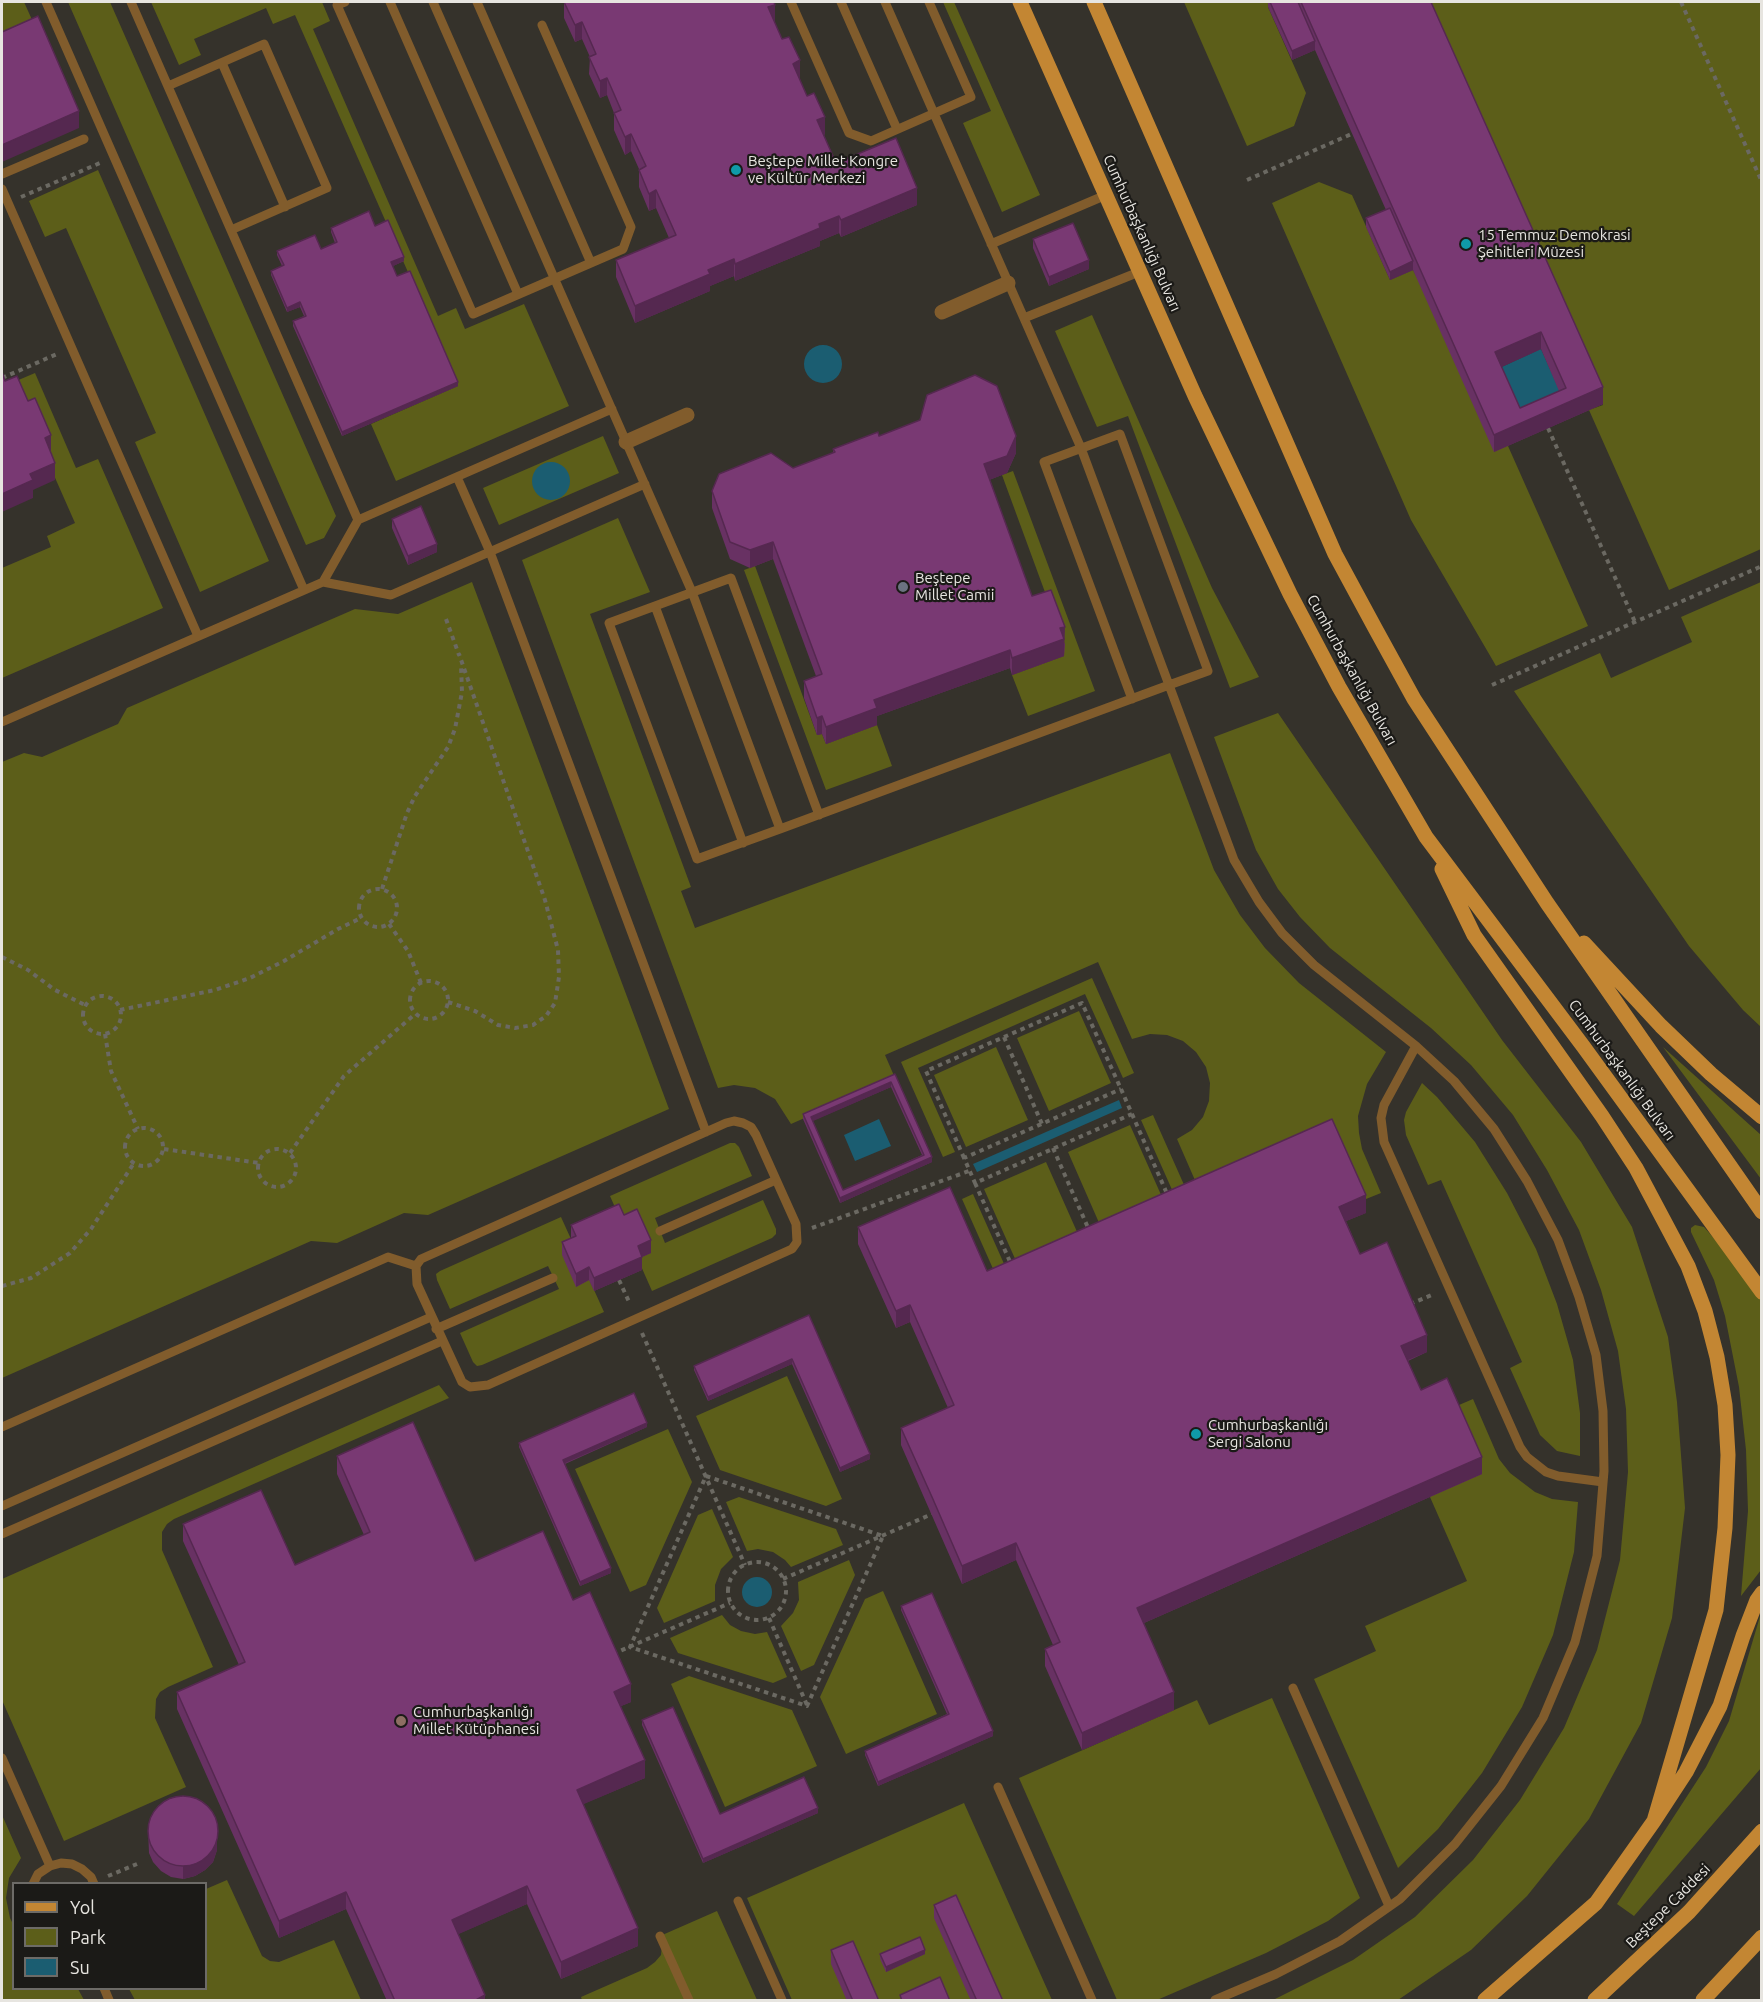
<!DOCTYPE html>
<meta charset="utf-8">
<style>
body{margin:0}
#map{position:relative;width:1763px;height:2002px;overflow:hidden;background:#35322b;font-family:Ubuntu,sans-serif}
canvas{display:block}
.frame{position:absolute;inset:0;border:3px solid #e7e5e0;pointer-events:none}
.legend{position:absolute;left:12px;top:1882px;width:195px;height:108px;box-sizing:border-box;background:#1b1a17;border:2px solid #6d6b67;margin:0;padding:8px 10px;list-style:none;font-size:18px;color:#e7e5e0}
.legend li{display:flex;align-items:center;gap:12px;height:30px}
.legend b{width:30px;border:2px solid #6d6b67}
</style>
<div id="map">
<canvas width="1763" height="2002"></canvas>
<div class="frame"></div>
<ul class="legend">
<li><b style="height:8px;background:#c38633"></b>Yol</li>
<li><b style="height:16px;background:#5c5e19"></b>Park</li>
<li><b style="height:16px;background:#1b5d71"></b>Su</li>
</ul>
</div>
<script>
const context = document.querySelector('canvas').getContext('2d');
context.lineJoin = 'round';
function fillPath(path, color) { context.fillStyle = color; context.fill(path, 'evenodd'); }
const poly = rows => new Path2D(rows.map(r => 'M' + r).join(''));
function stroke(path, color, width, dash) { context.strokeStyle = color; context.lineWidth = width; context.lineCap = dash ? 'butt' : 'round'; context.setLineDash(dash || []); context.stroke(path); }
function label(font, color, halo, rows, align = 'center') {
  context.font = font + ' Ubuntu,sans-serif'; context.lineWidth = 4.5; context.setLineDash([]); context.textBaseline = 'middle'; context.strokeStyle = halo; context.fillStyle = color; for (const [text, x, y, turn = 0] of rows) {
    context.save(); context.translate(x, y); context.rotate((+turn || 0) * Math.PI / 180); context.textAlign = isNaN(turn) ? turn : align; if (halo) context.strokeText(text, 0, 0); context.fillText(text, 0, 0); context.restore();
  }
}
fillPath(poly([
 [2,2,24,2,38,33,2,49],
 [68,2,110,2,336,516,324,538,306,545],
 [151,2,322,2,330,21,313,29,438,316,456,308,465,329,524,304,569,406,396,481,371,424,458,386,295,15,273,24,266,8,194,39,201,55,179,65],
 [943,2,954,2,1040,195,1002,212,963,123,991,111],
 [1184,2,1281,2,1268,7,1306,93,1294,126,1247,146],
 [1424,2,1761,2,1761,549,1669,590,1589,410,1603,405],
 [98,170,269,561,200,592,135,442,156,433,66,228,45,237,29,201],
 [1319,182,1352,195,1390,280,1413,270,1508,446,1588,626,1496,666,1492,659,1411,520,1272,203],
 [1092,315,1212,588,1259,677,1230,688,1128,416,1097,427,1055,331],
 [35,373,76,468,98,459,163,608,2,678,2,568,51,547,47,536,75,523,45,455,2,387],
 [603,436,619,473,499,525,483,488],
 [1013,471,1095,691,1028,716,1012,675,1064,656,1060,646,1064,644,1002,475],
 [618,518,650,592,590,614,691,887,681,891,695,928,1170,753,1214,870,1240,915,1265,948,1299,983,1386,1052,1367,1084,1358,1116,1359,1133,1362,1149,1381,1193,1361,1201,1201,1194,1177,1139,1192,1130,1203,1117,1209,1101,1210,1083,1206,1067,1196,1052,1183,1041,1167,1035,1150,1034,1132,1039,1098,962,885,1055,895,1078,791,1124,775,1099,755,1088,734,1085,718,1088,522,560],
 [755,566,817,735,822,734,826,744,877,725,892,766,826,790,744,570],
 [472,582,669,1109,428,1215,404,1213,337,1243,311,1241,2,1378,2,762,24,753,42,757,118,724,127,708,355,609,398,614],
 [1761,582,1761,1027,1743,1010,1689,946,1514,691,1600,653,1611,678,1692,642,1681,617],
 [1278,713,1502,1040,1581,1142,1632,1227,1668,1337,1677,1402,1685,1508,1672,1618,1641,1723,1589,1819,1527,1896,1471,1950,1398,2000,1273,2000,1353,1960,1415,1917,1473,1860,1520,1800,1564,1728,1597,1650,1620,1560,1628,1472,1626,1409,1618,1351,1601,1290,1579,1230,1547,1170,1513,1115,1471,1065,1431,1028,1330,948,1300,917,1278,889,1256,850,1214,737],
 [1092,978,1134,1073,1123,1078,1085,994,918,1068,955,1152,943,1157,901,1062],
 [1079,1011,1111,1083,1049,1111,1017,1038],
 [996,1047,1028,1120,966,1147,934,1075],
 [1663,1047,1761,1135,1761,1179],
 [1422,1083,1437,1097,1475,1142,1507,1193,1536,1249,1557,1304,1573,1360,1580,1413,1580,1456,1557,1451,1540,1435,1510,1368,1522,1362,1441,1180,1428,1185,1406,1135,1404,1120,1406,1112],
 [1153,1115,1185,1187,1173,1192,1141,1120],
 [1130,1125,1162,1197,1100,1225,1068,1152],
 [730,1143,735,1143,739,1147,752,1176,655,1218,665,1243,763,1200,776,1229,776,1234,772,1238,652,1291,610,1196],
 [1046,1162,1078,1234,1016,1261,984,1189],
 [973,1194,1005,1266,994,1271,962,1199],
 [561,1217,604,1312,482,1365,477,1366,473,1362,460,1333,559,1289,548,1266,450,1309,437,1280,436,1274,440,1271],
 [1695,1225,1704,1227,1761,1292,1761,1570,1741,1596,1748,1511,1746,1450,1739,1387,1725,1316,1714,1280,1691,1232,1691,1228],
 [787,1376,842,1499,826,1506,720,1470,696,1416],
 [439,1385,449,1398,174,1519,167,1524,162,1532,162,1550,213,1667,168,1687,160,1692,156,1699,155,1718,186,1787,64,1841,2,1700,2,1579],
 [1473,1399,1499,1459,1510,1473,1535,1492,1552,1499,1578,1502,1574,1552,1553,1635,1522,1707,1482,1773,1438,1829,1398,1868,1314,1679,1376,1651,1365,1626,1467,1581,1430,1497,1452,1408],
 [668,1429,692,1482,646,1585,630,1592,575,1469],
 [739,1497,836,1529,843,1545,791,1567,785,1560,773,1552,758,1549,747,1551,726,1502],
 [712,1509,733,1557,721,1569,715,1585,715,1601,664,1623,657,1608,698,1515],
 [849,1560,855,1575,814,1665,801,1671,781,1626,793,1613,799,1600,798,1582],
 [883,1591,937,1714,846,1754,820,1697,865,1599],
 [1761,1613,1761,1768,1634,1916,1617,1904,1706,1767,1729,1721],
 [722,1615,730,1625,741,1631,755,1634,767,1632,787,1677,773,1683,678,1653,670,1638],
 [689,1676,792,1710,817,1766,725,1807,671,1684],
 [1272,1698,1360,1898,1328,1921,1266,1953,1157,2000,1117,2000,1019,1778,1197,1700,1209,1725],
 [964,1803,1052,2000,792,2000,747,1898],
 [2,1815,21,1858,9,1878,6,1898,10,1918,13,1924,14,1988,78,1989,84,2000,2,2000],
 [227,1880,262,1956,270,1961,279,1962,334,1940,361,2000,135,2000,129,1989,206,1988,206,1889],
 [717,1911,757,2000,582,2000,581,1997,647,1968,655,1962,661,1955,662,1945,660,1936]
]), '#5c5e19');
fillPath(poly([
 '804 364a19 19 0 1 1 38 0a19 19 0 1 1-38 0Z',
 [1541,349,1566,405,1520,426,1495,370],
 '532 481a19 19 0 1 1 38 0a19 19 0 1 1-38 0Z',
 [1119,1100,1122,1108,977,1172,973,1164],
 [879,1119,891,1146,855,1161,844,1135],
 '742 1592a15 15 0 1 1 30 0a15 15 0 1 1-30 0Z'
]), '#1b5d71');
stroke(poly([
 [1681,2,1762,182],
 [1247,180,1356,132],
 [21,197,100,163],
 [2,378,57,354],
 [1548,428,1635,622],
 [446,619,459,655],
 [1492,685,1762,566],
 '359 908a19 19 0 1 1 38 0a19 19 0 1 1-38 0Z',
 [382,889,407,813,415,796,448,747,455,729,462,692,461,665],
 [389,924,408,951,421,983],
 [2,957,28,970,55,990,85,1005],
 '410 1000a19 19 0 1 1 38 0a19 19 0 1 1-38 0Z',
 '83 1015a19 19 0 1 1 38 0a19 19 0 1 1-38 0Z',
 [448,1002,475,1011,498,1025,515,1028,533,1025,546,1016,555,1003,559,977,558,950,545,900,459,654],
 [120,1010,215,990,250,978,284,961,338,929,361,918],
 [105,1034,111,1071,138,1129],
 [1004,1037,1042,1124],
 [1121,1089,1132,1114,975,1183,964,1158,1121,1089],
 [1132,1114,1168,1196],
 '125 1147a19 19 0 1 1 38 0a19 19 0 1 1-38 0Z',
 [1053,1148,1089,1230],
 '258 1168a19 19 0 1 1 38 0a19 19 0 1 1-38 0Z',
 [164,1149,259,1163],
 [290,1153,344,1076,415,1014],
 [964,1158,926,1071,1082,1003,1121,1089],
 [975,1183,1011,1264],
 [812,1228,969,1171],
 [619,1280,630,1304],
 [2,1286,31,1278,70,1253,91,1229,134,1163],
 [1410,1304,1434,1294],
 [642,1333,745,1565],
 [706,1476,883,1536,807,1706,630,1647,706,1476],
 '728 1591a29 29 0 1 1 58 0a29 29 0 1 1-58 0Z',
 [783,1579,932,1514],
 [769,1618,807,1705],
 [613,1654,730,1603],
 [108,1876,137,1864]
]), '#6b6962', 4, [4.5, 4.5]);
stroke(poly([
 [46,2,304,590],
 [131,2,358,520],
 [345,2,337,5,473,314,623,249,631,227,542,25],
 [390,2,518,294],
 [433,2,692,592,780,829,1169,685,1081,448,885,2],
 [477,2,591,263],
 [791,2,849,133,871,141,971,97,929,2],
 [841,2,897,129],
 [222,63,285,207],
 [168,86,264,44,327,188,231,230],
 [2,174,84,139],
 [2,189,198,636],
 [991,244,1106,195],
 [1024,318,1139,272],
 [457,477,490,552,706,1132],
 [323,582,358,520,612,409],
 [655,606,743,843],
 [1132,699,1044,462,1120,434,1208,671,1169,685,1234,860,1259,902,1282,933,1314,965,1416,1046,1454,1081,1494,1129,1527,1181,1558,1240,1579,1297,1596,1355,1603,1411,1604,1471,1597,1556,1575,1642,1543,1718,1501,1786,1455,1844,1400,1899,1340,1941,1276,1974,1215,2000],
 [2,722,323,582,391,595,645,484],
 [780,829,697,859,609,623,731,578,819,815],
 [1416,1046,1384,1105,1381,1118,1384,1142,1520,1447,1527,1457,1546,1472,1558,1476,1603,1482],
 [734,1121,743,1123,751,1127,756,1135,796,1224,797,1242,792,1249,488,1385,470,1387,462,1382,417,1284,416,1266,421,1259,726,1123,734,1121],
 [660,1231,776,1180],
 [436,1329,553,1278],
 [2,1427,388,1257,416,1266],
 [2,1506,431,1317],
 [2,1534,442,1341],
 [1293,1688,1389,1906],
 [2,1758,50,1866],
 [998,1787,1092,2000],
 [33,1884,38,1874,50,1866,61,1863,72,1864,82,1869,91,1877,94,1884],
 [738,1901,782,2000],
 [660,1936,689,2000],
 [104,1988,109,2000]
]), '#815c2c', 9);
stroke(poly([
 [942,312,1008,283],
 [626,442,687,415]
]), '#815c2c', 15);
stroke(poly([
 [1020,2,1195,396,1290,594,1339,687,1426,837,1583,1046,1762,1292],
 [1094,2,1335,554,1375,628,1414,699,1547,903,1762,1212],
 [1442,869,1474,935,1602,1116,1636,1168,1688,1266,1705,1311,1717,1357,1725,1405,1728,1455,1725,1528,1716,1610,1654,1821],
 [1584,943,1661,1026,1711,1074,1762,1117],
 [1485,2000,1596,1903,1654,1821,1686,1772,1720,1706,1743,1636,1757,1600,1762,1593],
 [1595,2000,1689,1912,1762,1831],
 [1703,2000,1762,1937]
]), '#c38633', 15);
fillPath(poly([
 [564,2,775,22,774,22,800,78,799,78,825,134,824,135,836,163,917,205,841,237,839,233,820,241,820,246,735,281,734,276,710,286,710,291,635,323,616,277,616,260,669,238,656,208,649,211,639,187,639,169,631,151,625,155,614,130,614,113,607,95,600,98,589,74,590,57,582,39,575,42,564,18],
 [1268,2,1431,2,1603,404,1494,452,1413,270,1390,280,1366,227,1366,218,1386,210,1315,50,1292,60,1268,7],
 [1541,349,1559,391,1520,408,1501,367],
 [375,226,404,261,393,266,397,276,458,386,342,436,293,326,293,321,304,316,300,307,287,312,271,275,271,271,282,266,277,255,277,251,321,249,335,243,331,232,331,228],
 [1033,239,1089,269,1049,286,1033,248],
 [879,436,1016,453,1007,473,989,480,1032,596,1065,644,1064,656,1012,675,1010,668,877,716,877,725,826,744,822,734,817,735,804,698,804,681,816,676,773,559,750,568,730,559,712,508,712,491,793,468,833,453,833,449],
 [392,519,437,552,408,565,392,528],
 [895,1074,932,1162,840,1203,803,1119,803,1114],
 [891,1087,922,1155,843,1190,812,1121],
 [1366,1213,1346,1221,1360,1254,1427,1352,1408,1361,1421,1390,1482,1474,1144,1623,1174,1710,1082,1750,1045,1666,1045,1649,1053,1645,1016,1560,962,1584,901,1445,901,1428,948,1408,910,1322,896,1328,858,1244,858,1227,987,1271],
 [624,1215,651,1253,642,1257,642,1270,594,1291,589,1280,576,1287,562,1255,562,1242,571,1238,571,1225],
 [809,1315,870,1459,840,1472,792,1364,708,1401,694,1370,694,1366],
 [647,1427,565,1464,611,1573,580,1586,519,1447,519,1443],
 [337,1456,475,1561,573,1600,631,1702,621,1706,645,1778,583,1804,638,1946,561,1979,527,1904,458,1934,485,2001,387,2001,346,1909,279,1938,177,1709,177,1692,239,1665,183,1541,183,1524,295,1565,364,1535,337,1474],
 [901,1606,993,1736,878,1786,865,1755,865,1751,947,1714,901,1610],
 [642,1720,720,1814,818,1813,703,1863,642,1725],
 [148,1829,217,1850,213,1862,205,1870,195,1876,183,1879,171,1877,161,1871,153,1862,149,1853],
 [934,1905,1003,2001,971,2001,934,1918],
 [831,1950,879,2001,847,2001,831,1964],
 [880,1954,925,1954,886,1972,880,1959]
]), '#683163');
fillPath(poly([
 [775,5,775,22,768,25,768,7],
 [582,22,582,39,575,42,575,25],
 [1315,41,1315,50,1292,60,1292,51],
 [800,60,800,78,793,81,793,64],
 [607,78,607,95,600,98,600,81],
 [79,111,79,128,2,162,2,145],
 [825,117,825,134,817,137,817,120],
 [631,134,631,151,625,155,625,137],
 [917,188,917,205,841,237,841,220],
 [656,190,656,208,649,211,649,194],
 [839,216,839,233,820,241,820,246,735,281,735,264,819,224],
 [404,257,404,261,391,267,391,262],
 [734,259,734,276,710,286,710,291,635,323,635,306,708,270],
 [1089,260,1089,269,1049,286,1049,277],
 [1413,261,1413,270,1390,280,1390,272],
 [300,302,300,307,287,312,287,308],
 [1541,332,1541,349,1495,370,1495,352],
 [458,382,458,386,342,436,342,432],
 [1603,387,1603,404,1494,452,1494,435],
 [51,435,51,452,45,438],
 [1016,436,1016,453,1007,473,984,482,984,464],
 [55,463,55,480,33,490,33,498,2,512,2,494,30,474],
 [773,542,773,559,750,568,750,550],
 [437,544,437,552,408,565,408,556],
 [1065,627,1064,656,1012,675,1012,658,1060,628],
 [1010,650,1010,668,877,716,877,725,826,744,826,727,874,700],
 [822,716,822,734,817,735,817,718],
 [891,1082,891,1087,811,1122,811,1117],
 [932,1157,932,1162,840,1203,840,1198],
 [1366,1195,1366,1213,1339,1224,1339,1207],
 [651,1240,651,1253,642,1257,642,1270,594,1291,594,1278,638,1246],
 [589,1267,589,1280,576,1287,576,1274],
 [910,1305,910,1322,896,1328,896,1311],
 [1427,1335,1427,1352,1401,1363,1401,1346],
 [792,1359,792,1364,708,1401,708,1397],
 [647,1423,647,1427,563,1464,563,1460],
 [870,1454,870,1459,840,1472,840,1468],
 [1482,1457,1482,1474,1137,1626,1137,1608],
 [1016,1543,1016,1560,962,1584,962,1566],
 [611,1568,611,1573,580,1586,580,1582],
 [631,1684,631,1702,614,1709,614,1692],
 [1174,1692,1174,1710,1082,1750,1082,1733],
 [993,1731,993,1736,878,1786,878,1782],
 [645,1760,645,1778,577,1807,577,1790],
 [818,1808,818,1813,703,1863,703,1859],
 [217,1837,217,1850,213,1862,205,1870,195,1876,183,1879,183,1866],
 [527,1886,527,1904,452,1937,452,1920],
 [346,1892,346,1909,279,1938,279,1921],
 [638,1928,638,1946,561,1979,561,1962],
 [925,1950,925,1954,886,1972,886,1967],
 [485,1995,485,2001,474,2001]
]), '#552850');
const building = poly([
 [564,2,774,2,775,5,768,7,782,39,789,37,800,60,793,64,807,96,814,93,825,117,817,120,836,163,896,138,917,188,841,220,839,216,819,224,820,228,735,264,734,259,708,270,710,274,635,306,616,260,676,235,656,190,649,194,639,170,646,166,631,134,625,137,614,113,621,110,607,78,600,81,589,57,596,54,582,22,575,25,564,2],
 [1270,2,1298,2,1315,41,1292,51,1270,2],
 [1301,2,1431,2,1603,387,1494,435,1301,2],
 [1541,332,1566,388,1520,408,1495,352,1541,332],
 [38,16,79,111,2,145,2,32,38,16],
 [1390,208,1413,261,1390,272,1366,218,1390,208],
 [369,211,375,226,388,220,404,257,391,262,397,276,410,271,458,382,342,432,293,321,306,316,300,302,287,308,271,271,284,265,277,251,315,235,321,249,337,242,331,228,369,211],
 [1073,223,1089,260,1049,277,1033,239,1073,223],
 [2,372,5,381,17,376,28,401,35,398,51,435,45,438,55,463,30,474,33,480,2,494,2,372],
 [975,375,997,386,1016,436,1007,456,984,464,1032,596,1051,590,1065,627,1060,628,1064,639,1012,658,1010,650,874,700,877,708,826,727,822,716,817,718,804,681,822,674,773,542,750,550,730,542,712,491,719,474,771,453,793,468,835,452,833,449,878,432,879,436,920,420,927,395,975,375],
 [421,506,437,544,408,556,392,519,421,506],
 [895,1074,932,1157,840,1198,803,1114,895,1074],
 [891,1082,924,1155,843,1190,811,1117,891,1082],
 [1332,1119,1366,1195,1339,1207,1360,1254,1387,1242,1427,1335,1401,1346,1421,1390,1447,1378,1482,1457,1137,1608,1174,1692,1082,1733,1045,1649,1060,1642,1016,1543,962,1566,932,1497,901,1428,954,1405,910,1305,896,1311,858,1227,950,1187,987,1271,1332,1119],
 [619,1204,624,1215,637,1209,651,1240,638,1246,642,1257,594,1278,589,1267,576,1274,562,1242,576,1236,571,1225,619,1204],
 [809,1315,870,1454,840,1468,792,1359,708,1397,694,1366,809,1315],
 [634,1393,647,1423,563,1460,611,1568,580,1582,519,1443,634,1393],
 [413,1422,475,1561,543,1531,573,1600,590,1592,631,1684,614,1692,645,1760,577,1790,638,1928,561,1962,527,1886,452,1920,485,1995,474,2001,395,2001,346,1892,279,1921,177,1692,245,1662,183,1524,261,1490,295,1565,370,1532,337,1456,413,1422],
 [932,1593,993,1731,878,1782,865,1751,949,1714,901,1606,932,1593],
 [673,1707,720,1814,804,1777,818,1808,703,1859,642,1720,673,1707],
 '148 1831a35 35 0 1 1 70 0a35 35 0 1 1-70 0Z',
 [956,1895,1003,2001,977,2001,934,1905,956,1895],
 [920,1937,925,1950,886,1967,880,1954,920,1937],
 [853,1941,879,2001,853,2001,831,1950,853,1941],
 [940,1977,950,2001,902,2001,900,1995,940,1977]
]);
fillPath(building, '#793973');
stroke(building, '#552850', 1.5);
for (const [x, y, r, color] of [
 [736,170,6,"#0f9aa8"],
 [1466,244,6,"#0f9aa8"],
 [903,587,6,"#6b7280"],
 [1196,1434,6,"#0f9aa8"],
 [401,1721,6,"#8d6e63"]
]) { const dot = new Path2D(); dot.arc(x, y, r, 0, 2 * Math.PI); context.fillStyle = color; context.fill(dot); stroke(dot, '#1b1a17', 2); }
label('15px', '#e7e5e0', '#1b1a17', [
 ["Beştepe Millet Kongre",748,161],
 ["ve Kültür Merkezi",748,178],
 ["15 Temmuz Demokrasi",1478,235],
 ["Şehitleri Müzesi",1478,252],
 ["Beştepe",915,578],
 ["Millet Camii",915,595],
 ["Cumhurbaşkanlığı",1208,1425],
 ["Sergi Salonu",1208,1442],
 ["Cumhurbaşkanlığı",413,1712],
 ["Millet Kütüphanesi",413,1729]
], 'left');
label('15px', '#e7e5e0', '#1b1a17', [
 ["Cumhurbaşkanlığı Bulvarı",1142,233,66],
 ["Cumhurbaşkanlığı Bulvarı",1352,670,61],
 ["Cumhurbaşkanlığı Bulvarı",1622,1070,54],
 ["Beştepe Caddesi",1668,1906,-45]
]);
</script>
